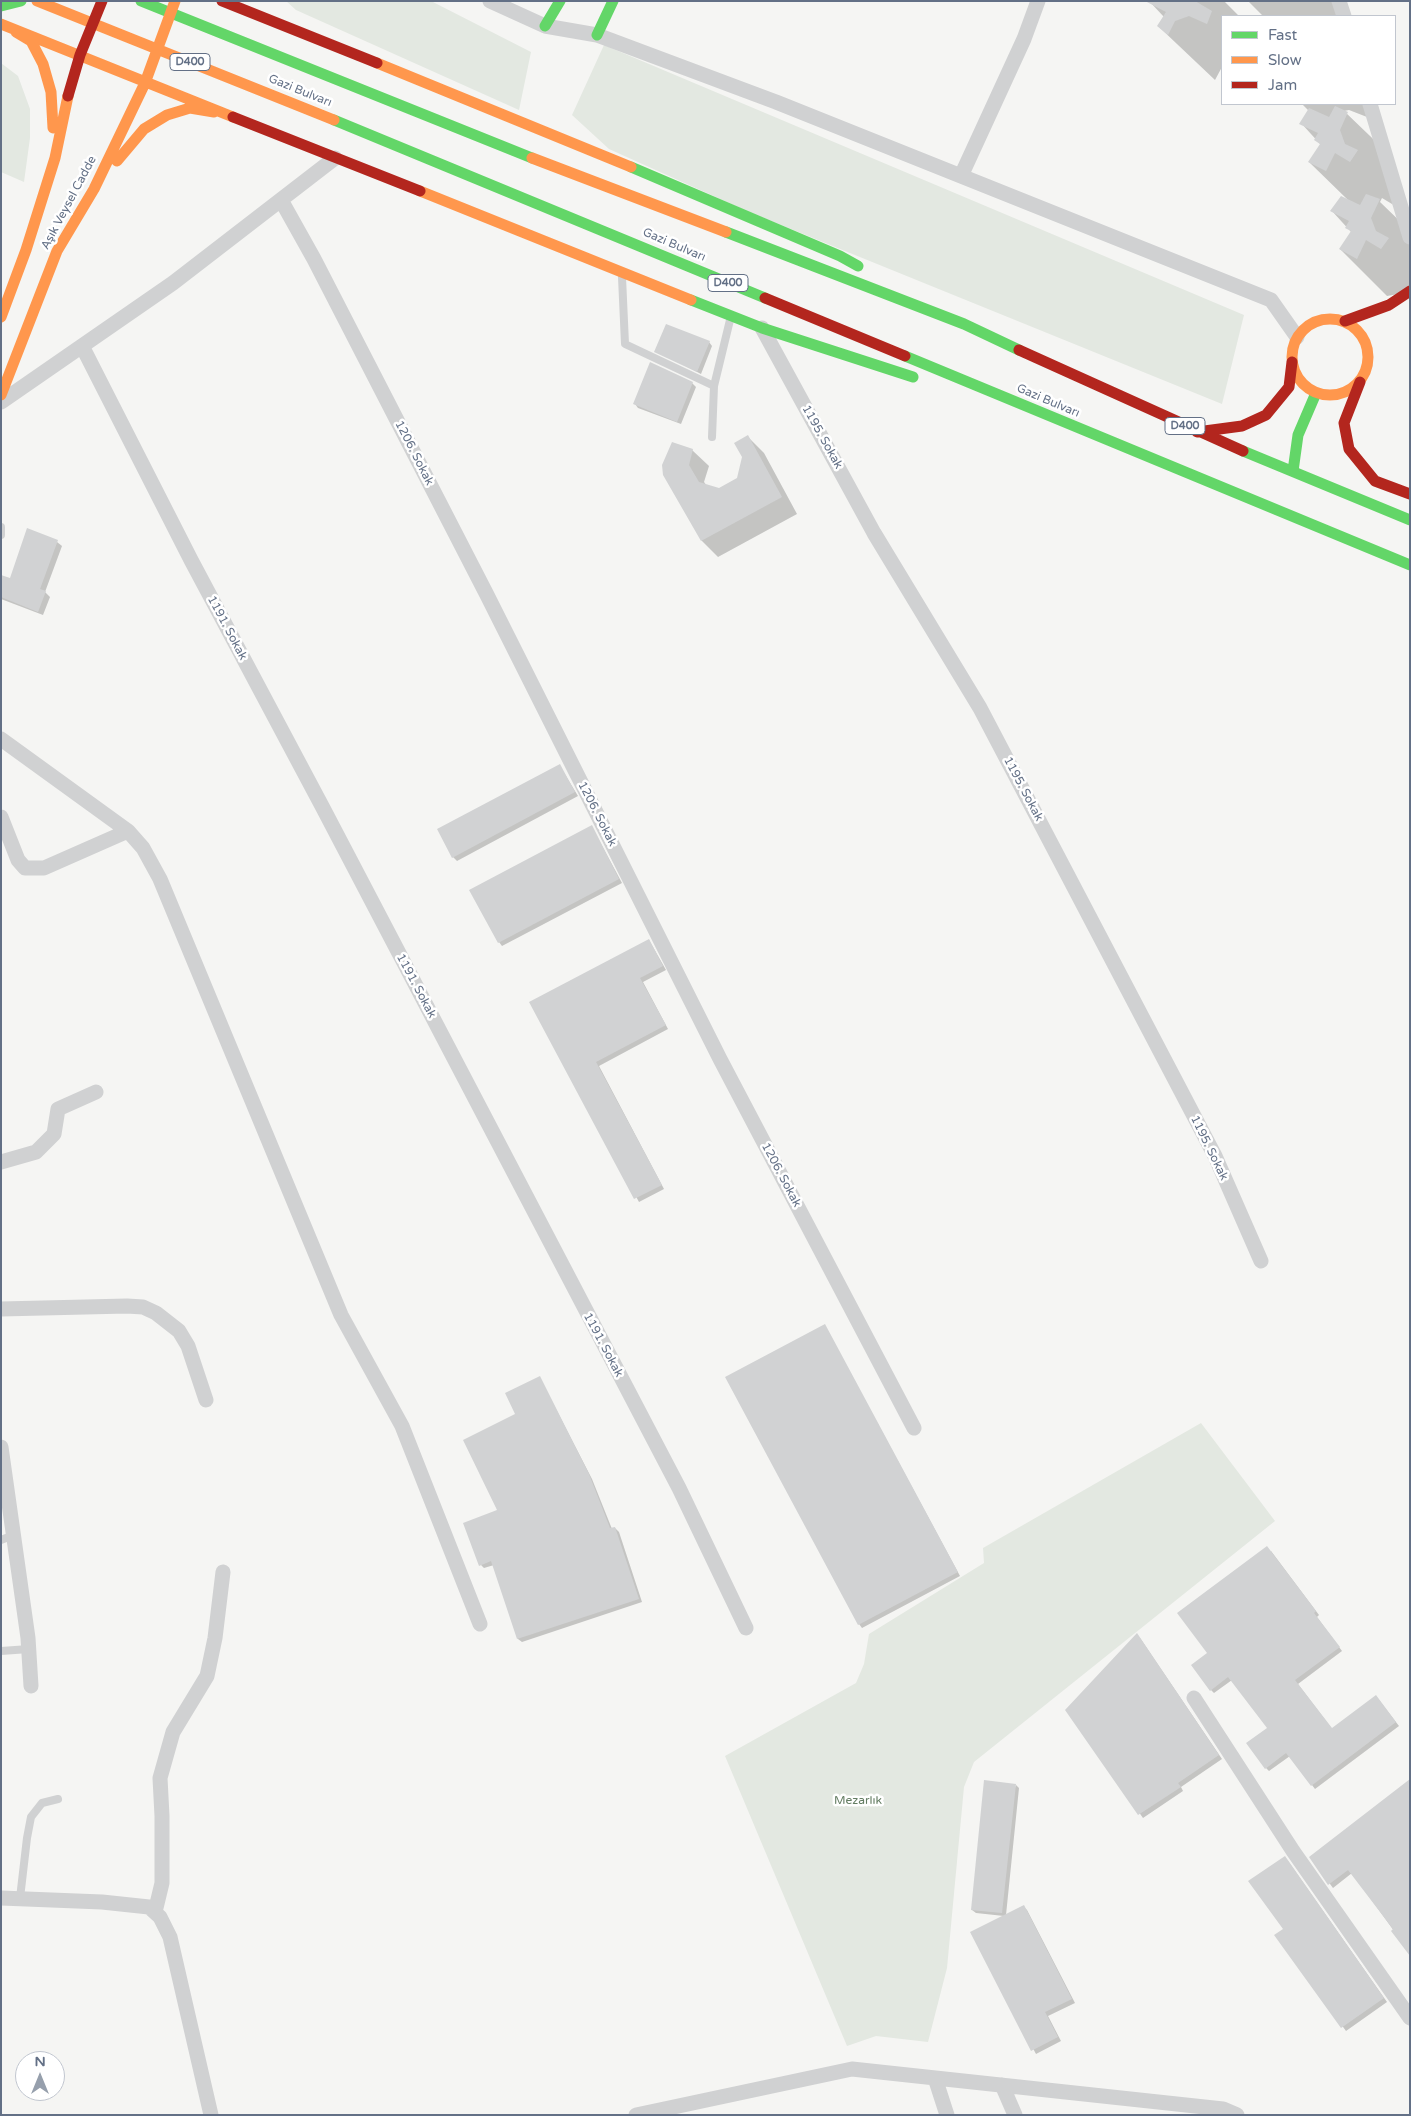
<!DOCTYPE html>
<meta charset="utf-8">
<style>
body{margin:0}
#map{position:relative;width:1411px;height:2116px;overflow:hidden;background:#f5f5f3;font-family:"Varela Round",sans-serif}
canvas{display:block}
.frame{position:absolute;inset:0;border:2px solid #637086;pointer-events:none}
.legend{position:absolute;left:1221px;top:15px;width:175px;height:90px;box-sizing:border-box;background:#fff;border:1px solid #c1c6cf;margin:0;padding:6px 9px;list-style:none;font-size:15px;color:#637086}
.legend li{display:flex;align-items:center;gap:10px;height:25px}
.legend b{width:25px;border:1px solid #c1c6cf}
.north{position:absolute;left:15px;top:2051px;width:50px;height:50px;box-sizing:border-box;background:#fff;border:1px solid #c1c6cf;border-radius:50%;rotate:0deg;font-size:14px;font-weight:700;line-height:20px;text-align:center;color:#637086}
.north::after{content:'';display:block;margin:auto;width:18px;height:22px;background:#969fac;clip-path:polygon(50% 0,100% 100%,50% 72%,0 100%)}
</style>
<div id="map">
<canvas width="1411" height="2116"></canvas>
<div class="frame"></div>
<ul class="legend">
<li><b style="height:6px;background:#63d668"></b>Fast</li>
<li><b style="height:6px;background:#ff974d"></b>Slow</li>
<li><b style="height:6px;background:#b3261e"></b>Jam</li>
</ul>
<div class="north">N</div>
</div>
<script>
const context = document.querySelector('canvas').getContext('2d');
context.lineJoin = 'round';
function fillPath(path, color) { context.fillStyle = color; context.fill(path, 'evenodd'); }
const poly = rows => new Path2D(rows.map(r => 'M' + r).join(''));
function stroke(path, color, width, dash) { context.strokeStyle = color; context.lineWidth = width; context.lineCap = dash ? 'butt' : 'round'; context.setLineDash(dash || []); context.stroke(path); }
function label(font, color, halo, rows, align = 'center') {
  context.font = font + ' "Varela Round",sans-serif'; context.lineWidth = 5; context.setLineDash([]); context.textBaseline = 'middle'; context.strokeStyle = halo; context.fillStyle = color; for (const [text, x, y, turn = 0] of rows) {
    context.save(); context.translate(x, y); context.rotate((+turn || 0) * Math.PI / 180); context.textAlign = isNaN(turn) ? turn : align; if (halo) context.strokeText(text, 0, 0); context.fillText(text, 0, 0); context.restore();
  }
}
fillPath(poly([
 [286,1,431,1,531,52,519,110,296,10],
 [604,45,1244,315,1222,404,749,212,609,149,572,115],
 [1,63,18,76,30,109,30,138,24,182,1,172],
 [1201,1423,1275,1521,974,1762,964,1787,947,1968,928,2042,876,2036,847,2046,725,1756,856,1683,864,1664,869,1634,984,1563,983,1548]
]), '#e3e8e1');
fillPath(poly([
 [1149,1,1224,1,1239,16,1222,16,1222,67,1215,80,1158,26,1164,17],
 [1248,1,1338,1,1338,16,1263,16],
 [1302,104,1369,104,1367,117,1349,110,1344,111,1394,159,1397,207,1382,198,1380,202,1410,231,1410,292,1387,296,1340,249,1352,233,1332,211,1348,200,1309,162,1321,145,1301,123,1309,111],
 [709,342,712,346,701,374,656,351],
 [692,383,696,387,681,424,638,408,635,404],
 [748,437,764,453,797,514,718,557,702,541,664,474,692,450,709,466,704,482,707,486,720,490,738,479],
 [57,542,62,546,45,592,50,597,43,615,1,599,1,576,11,580],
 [560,766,578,796,457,861,453,857],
 [592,827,622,883,502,946,499,942],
 [649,940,666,970,643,982,668,1029,599,1066,664,1189,639,1202,531,1003],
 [825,1326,960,1576,862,1628,859,1624],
 [540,1378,592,1479,612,1529,615,1528,619,1532,642,1602,522,1642,518,1639,494,1565,484,1568,481,1565,499,1510,517,1415],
 [1271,1551,1319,1615,1317,1617,1342,1651,1298,1684,1332,1729,1379,1700,1399,1726,1315,1789,1290,1756,1269,1771,1266,1768,1268,1728,1232,1680,1214,1693,1211,1690,1209,1654],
 [1140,1638,1222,1759,1181,1787,1183,1791,1143,1818,1067,1710],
 [1410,1781,1410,1953,1352,1873,1333,1888,1310,1857],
 [1016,1785,1019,1788,1006,1915,1023,1906,1027,1910,1075,2003,1048,2016,1061,2041,1036,2054,971,1933,1004,1916,976,1913,972,1910],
 [1288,1861,1387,2002,1346,2031,1276,1935,1284,1929]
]), '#0003');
fillPath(poly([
 [1145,1,1195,1,1212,11,1207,24,1189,16,1175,21,1168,35,1157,26,1166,12],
 [1335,106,1348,112,1340,130,1345,144,1358,150,1350,162,1335,153,1326,171,1308,162,1320,144,1314,140,1318,133,1299,124,1309,108,1329,117],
 [1366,194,1380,199,1371,218,1376,231,1389,238,1381,249,1366,240,1357,259,1339,249,1351,231,1345,228,1349,221,1330,211,1341,196,1360,205],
 [666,324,710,341,697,372,654,352],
 [650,362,693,382,677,422,633,404],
 [748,435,782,497,701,541,663,475,662,465,672,442,693,449,689,465,699,482,719,488,737,478,742,457,734,443],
 [27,528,58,540,40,589,46,591,38,612,1,597,1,575,10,578],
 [560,764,575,792,452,858,437,829],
 [592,825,619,879,498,943,469,890],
 [649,939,663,966,640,978,666,1025,596,1062,662,1185,634,1199,529,1002],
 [825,1324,958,1572,858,1625,725,1377],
 [540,1376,589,1474,610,1528,615,1527,639,1599,517,1639,491,1561,479,1566,463,1523,497,1510,463,1440,515,1414,505,1393],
 [1267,1546,1316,1611,1314,1613,1340,1647,1295,1680,1332,1728,1376,1695,1396,1722,1311,1786,1286,1753,1265,1769,1246,1743,1267,1728,1228,1677,1210,1691,1191,1665,1207,1653,1177,1613],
 [1137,1633,1219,1755,1178,1783,1181,1787,1138,1815,1065,1710],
 [1410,1779,1410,1956,1391,1931,1393,1929,1348,1870,1328,1885,1309,1857],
 [984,1780,1016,1784,1002,1913,971,1910],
 [1285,1856,1384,1998,1341,2028,1274,1935,1283,1929,1248,1881],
 [1024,1905,1072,1999,1045,2012,1058,2037,1031,2051,970,1932]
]), '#d1d2d3');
stroke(poly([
 [622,277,625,344,714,386],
 [712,437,714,386,730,320],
 [1,527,1,535],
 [1,1540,14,1535],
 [1,1651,29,1649],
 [20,1898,27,1838,31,1817,42,1803,58,1799]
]), '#d0d1d2', 8);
stroke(poly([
 [490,1,545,26,597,35,776,102,1271,300,1297,337],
 [1339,1,1344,16],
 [1370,104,1410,237],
 [961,176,1024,39,1038,1],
 [281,200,314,259,487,595,720,1059,914,1428],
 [762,328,874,533,980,708,1215,1156,1261,1261],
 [82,346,191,560,323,808,679,1488,746,1628],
 [1,402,173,283,335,158],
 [1,739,128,831],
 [1,817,18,860,25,868,44,868,128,831,143,848,160,879,341,1315,402,1426,480,1624],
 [1,1162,36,1152,54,1134,58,1109,96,1092],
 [1,1309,127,1306,143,1307,156,1313,179,1331,188,1346,206,1400],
 [1,1447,28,1638,31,1686],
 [1194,1698,1293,1851,1410,2018],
 [1,1898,102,1902,149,1907,160,1917,170,1937,211,2115],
 [155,1912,162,1883,162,1816,160,1778,173,1732,207,1676,215,1638,223,1572],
 [935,2078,947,2115],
 [1002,2085,1015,2115],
 [636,2115,852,2069,1223,2109,1237,2115]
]), '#d0d1d2', 15);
stroke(poly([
 [141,1,532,158],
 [1,6,21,1],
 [545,26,560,1],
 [597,35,613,1],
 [334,120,765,298],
 [631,167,840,256,858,266],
 [726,232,964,324,1019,350],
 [691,300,762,328,913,377],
 [905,356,1410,565],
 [1243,451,1410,520],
 [1293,471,1298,435,1316,393]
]), '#63d668', 11);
stroke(poly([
 [37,1,334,120],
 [1,24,233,117],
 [16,32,31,41,43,64,51,92,53,128],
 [377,63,631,167],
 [532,158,726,232],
 [117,161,144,129,167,115,190,108,214,112],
 [420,191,691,300],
 [1,317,26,250,55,158,68,96],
 '1292 357a38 38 0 1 1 76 0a38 38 0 1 1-76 0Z',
 [1,395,57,251,94,189,145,83,175,1]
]), '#ff974d', 11);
stroke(poly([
 [222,1,377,63],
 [68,96,80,55,102,1],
 [233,117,420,191],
 [765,298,905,356],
 [1345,321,1389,305,1410,291],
 [1019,350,1243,451],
 [1360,382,1344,423,1349,449,1375,481,1410,494],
 [1197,432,1242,426,1266,415,1289,387,1292,362]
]), '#b3261e', 11);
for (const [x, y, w] of [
 [190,62,40],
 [728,283,40],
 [1185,426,40]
]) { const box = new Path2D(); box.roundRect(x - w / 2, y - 8.5, w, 17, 4); context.fillStyle = '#fff'; context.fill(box); stroke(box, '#637086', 1); }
label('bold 11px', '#637086', null, [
 ["D400",190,62],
 ["D400",728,283],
 ["D400",1185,426]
]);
label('12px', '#637086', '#fff', [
 ["Gazi Bulvarı",300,91,22],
 ["Aşık Veysel Cadde",69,203,-62],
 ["Gazi Bulvarı",674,245,23],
 ["Gazi Bulvarı",1048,401,23],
 ["1195. Sokak",822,437,61],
 ["1206. Sokak",414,453,63],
 ["1191. Sokak",227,628,62],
 ["1195. Sokak",1023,789,62],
 ["1206. Sokak",597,814,63],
 ["1191. Sokak",416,986,62],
 ["1195. Sokak",1209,1148,64],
 ["1206. Sokak",781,1175,62],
 ["1191. Sokak",603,1345,62]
]);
label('12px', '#637c62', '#fff', [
 ["Mezarlık",858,1801]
]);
</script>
